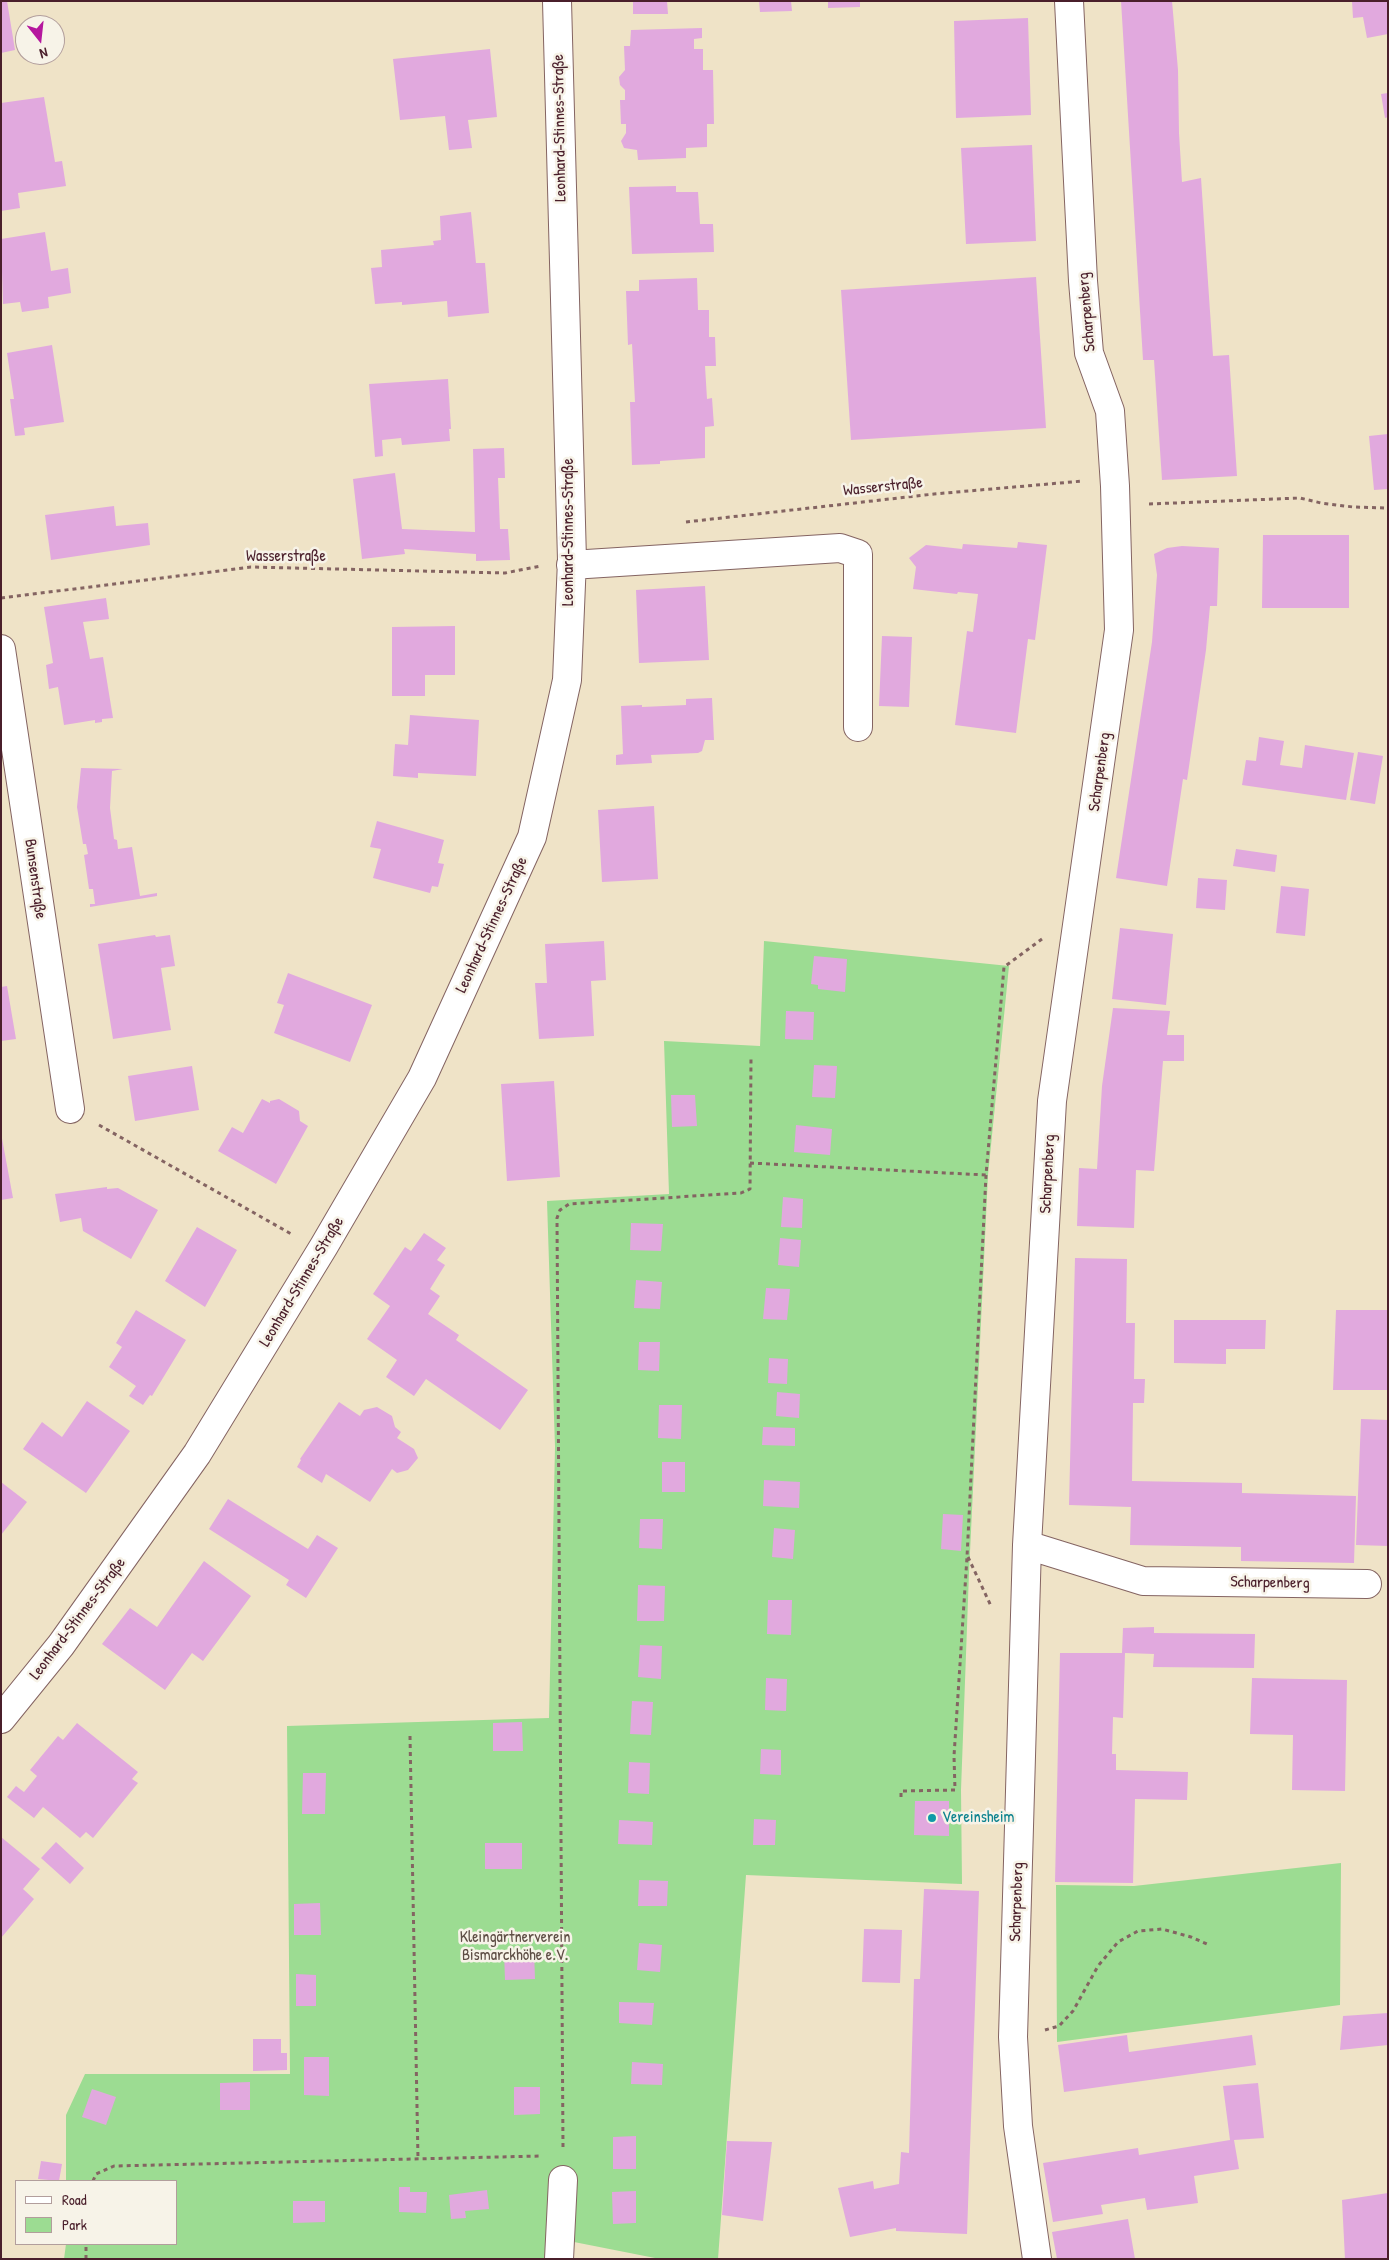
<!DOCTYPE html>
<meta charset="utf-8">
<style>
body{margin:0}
#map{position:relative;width:1389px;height:2260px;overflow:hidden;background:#efe3c7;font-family:"Patrick Hand",sans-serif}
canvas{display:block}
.frame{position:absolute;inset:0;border:2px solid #4a1f2b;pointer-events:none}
.legend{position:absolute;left:15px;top:2180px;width:162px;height:65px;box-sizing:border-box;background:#f7f3e8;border:1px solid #b29e9c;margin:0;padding:6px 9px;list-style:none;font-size:15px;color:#4a1f2b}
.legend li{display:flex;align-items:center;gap:10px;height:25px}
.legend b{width:25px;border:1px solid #b29e9c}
.north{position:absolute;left:15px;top:15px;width:50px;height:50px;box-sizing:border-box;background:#f7f3e8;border:1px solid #b29e9c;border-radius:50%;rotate:164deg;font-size:14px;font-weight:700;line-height:20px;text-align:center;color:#4a1f2b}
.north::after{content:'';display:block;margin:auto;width:18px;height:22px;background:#b5179e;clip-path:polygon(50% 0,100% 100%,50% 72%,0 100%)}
</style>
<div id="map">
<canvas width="1389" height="2260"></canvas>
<div class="frame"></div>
<ul class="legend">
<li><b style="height:6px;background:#fff"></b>Road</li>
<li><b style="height:14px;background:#9cdc92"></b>Park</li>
</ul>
<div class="north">N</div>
</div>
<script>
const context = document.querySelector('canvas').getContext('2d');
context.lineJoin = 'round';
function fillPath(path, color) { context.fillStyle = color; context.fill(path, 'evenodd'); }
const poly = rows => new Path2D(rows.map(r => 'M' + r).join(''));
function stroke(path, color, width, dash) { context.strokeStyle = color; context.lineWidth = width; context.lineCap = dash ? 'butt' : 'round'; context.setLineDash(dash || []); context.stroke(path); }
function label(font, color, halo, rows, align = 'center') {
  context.font = font + ' "Patrick Hand",sans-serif'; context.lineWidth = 5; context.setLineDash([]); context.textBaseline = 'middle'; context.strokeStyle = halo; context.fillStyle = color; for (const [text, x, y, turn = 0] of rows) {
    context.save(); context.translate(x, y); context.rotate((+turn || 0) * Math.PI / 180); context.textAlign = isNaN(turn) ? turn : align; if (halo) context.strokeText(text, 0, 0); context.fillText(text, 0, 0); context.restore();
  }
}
fillPath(poly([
 [764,941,1009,966,988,1175,969,1573,961,1790,962,1884,746,1875,718,2259,655,2258,574,2242,568,2259,64,2259,66,2244,176,2244,176,2181,66,2181,66,2115,85,2074,290,2074,287,1726,549,1718,555,1447,547,1201,669,1194,664,1041,760,1046],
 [1341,1863,1340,2005,1057,2042,1056,1885,1134,1886]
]), '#9cdc92');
fillPath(poly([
 [1,1,7,1,15,50,1,53],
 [633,1,667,1,668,14,633,14],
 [759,1,791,1,792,11,760,12],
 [828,1,860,1,860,7,828,8],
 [1121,1,1172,1,1178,70,1179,133,1182,182,1201,178,1213,356,1229,355,1237,476,1162,480,1154,360,1143,360],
 [1352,1,1388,1,1388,34,1367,38,1363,17,1353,18],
 [1028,18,1031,115,956,118,954,21],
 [702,28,702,38,694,39,694,49,703,49,703,70,713,70,714,124,707,124,707,147,686,148,686,158,638,160,637,150,624,148,621,141,626,133,626,124,621,124,620,100,625,100,625,90,620,85,619,77,625,70,624,46,630,46,631,30],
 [490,49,497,117,468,120,472,148,449,150,445,116,400,120,393,59],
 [1388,93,1388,117,1385,118,1381,94],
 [44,97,55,162,62,161,66,186,18,193,20,208,1,211,1,103],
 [1032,145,1036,241,966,244,961,148],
 [676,186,676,192,698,192,700,224,713,224,714,252,632,254,629,187],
 [471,212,476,263,485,263,489,313,448,317,447,301,402,305,402,302,375,304,371,268,382,267,381,250,434,245,433,241,441,240,440,216],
 [45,232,51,271,68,268,71,293,48,297,49,308,22,312,20,302,3,304,1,239],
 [1036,277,1046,428,851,440,841,290],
 [697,278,698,310,709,310,709,337,715,337,716,366,705,366,707,399,712,398,714,426,705,427,705,458,660,461,660,464,632,465,630,402,635,402,632,344,628,345,626,291,639,291,639,280],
 [52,345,64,422,24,428,25,435,15,436,10,399,14,399,7,353],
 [448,379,451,429,449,429,450,441,402,445,401,438,382,440,383,456,375,457,369,384],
 [1388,434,1388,489,1374,490,1369,436],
 [504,448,505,478,498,478,500,529,508,529,510,560,476,561,476,554,404,549,405,554,362,559,353,479,395,473,402,529,475,532,473,449],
 [114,506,116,526,148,523,150,545,51,560,45,515],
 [1263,535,1349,535,1349,608,1262,608],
 [1018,542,1047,545,1035,640,1028,639,1016,733,955,725,967,631,973,632,978,594,958,592,957,594,913,589,916,567,909,558,926,545,962,549,963,544,1017,548],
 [1182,546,1219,548,1217,606,1210,606,1206,650,1187,780,1183,779,1167,886,1116,878,1152,642,1157,575,1154,554,1167,548],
 [705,586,709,660,639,663,636,590],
 [106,598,109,619,83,622,90,659,103,657,113,718,102,719,102,722,95,723,95,720,64,725,58,687,49,689,46,665,53,663,44,607],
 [455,626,455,675,425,675,425,696,392,696,392,627],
 [882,636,912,637,909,707,879,706],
 [712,698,714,740,705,740,702,751,698,753,651,755,652,763,616,765,616,755,623,754,621,706,642,705,642,707,686,705,686,699],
 [410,715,479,720,476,776,418,773,418,778,393,776,395,744,408,745],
 [1259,737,1284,741,1280,765,1302,768,1305,745,1354,753,1346,800,1242,785,1246,760,1256,761],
 [1358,752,1383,756,1375,804,1350,800],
 [81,768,123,769,112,771,110,808,114,839,117,840,118,849,132,847,140,896,157,893,157,896,90,907,90,904,95,904,93,889,89,889,84,855,88,854,86,844,83,844,77,807],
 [654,806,658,879,602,882,598,810],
 [377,821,444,840,438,863,444,864,438,887,432,886,430,893,373,878,381,849,370,847],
 [1236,849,1277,855,1275,872,1233,866],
 [1198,878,1227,880,1225,910,1196,908],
 [1281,886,1309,889,1305,936,1276,933],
 [1120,928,1173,934,1166,1005,1112,999],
 [155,935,156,937,170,935,175,966,161,968,171,1030,113,1039,98,944],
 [604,941,606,980,591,981,594,1036,539,1039,535,983,547,983,545,944],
 [814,956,847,959,845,992,818,989,818,985,811,984],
 [288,973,372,1005,350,1062,274,1033,284,1005,277,1003],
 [7,986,16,1039,1,1041,1,987],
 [1113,1008,1170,1011,1167,1035,1184,1035,1184,1061,1163,1061,1154,1171,1136,1170,1134,1228,1077,1226,1079,1168,1097,1169,1102,1086],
 [786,1011,814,1012,813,1040,785,1039],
 [814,1065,837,1066,835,1098,812,1097],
 [192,1066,199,1110,135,1121,128,1076],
 [554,1081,560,1177,507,1181,501,1084],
 [671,1095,695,1095,697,1126,672,1127],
 [262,1099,270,1103,270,1101,279,1099,299,1111,300,1121,308,1126,276,1184,218,1151,232,1127,243,1133],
 [796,1125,832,1129,830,1155,794,1152],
 [1,1133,13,1198,1,1200],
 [107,1187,107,1189,118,1188,158,1210,131,1259,83,1231,81,1218,60,1222,55,1194],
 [783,1197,803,1199,802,1228,781,1227],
 [631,1223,663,1224,661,1251,630,1250],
 [197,1227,237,1250,205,1307,165,1281],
 [424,1233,446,1248,437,1260,445,1265,430,1289,440,1296,428,1314,459,1335,456,1340,528,1390,500,1430,426,1379,414,1396,386,1377,397,1360,367,1339,390,1306,373,1294,405,1247,411,1251],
 [780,1238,801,1240,799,1267,778,1265],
 [1075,1258,1127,1259,1126,1323,1135,1323,1134,1379,1145,1379,1144,1403,1133,1403,1132,1481,1242,1483,1242,1493,1356,1496,1354,1563,1241,1561,1241,1547,1130,1545,1131,1507,1069,1505],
 [636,1280,662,1282,660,1309,634,1308],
 [766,1288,790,1289,787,1320,763,1319],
 [136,1310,186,1340,152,1396,150,1395,143,1405,129,1396,136,1386,109,1367,122,1347,116,1343],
 [1336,1310,1388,1310,1388,1390,1333,1390],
 [1174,1320,1266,1320,1265,1349,1226,1349,1226,1364,1174,1363],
 [639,1342,660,1342,659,1371,638,1370],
 [769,1358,788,1359,787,1384,768,1383],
 [777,1392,800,1394,799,1418,776,1416],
 [87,1401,130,1431,86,1493,23,1449,42,1422,62,1437],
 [339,1402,360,1416,364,1410,377,1407,392,1416,395,1427,401,1432,397,1438,414,1449,418,1458,408,1470,397,1473,392,1469,370,1502,326,1474,322,1483,297,1467,301,1460,300,1459],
 [659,1405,682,1405,681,1439,658,1438],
 [1361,1419,1388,1420,1388,1546,1356,1545],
 [763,1427,795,1428,795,1446,762,1445],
 [662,1462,685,1462,685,1492,662,1492],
 [764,1480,800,1482,799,1508,763,1506],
 [1,1482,27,1502,1,1535],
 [228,1499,308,1549,317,1535,338,1548,306,1598,286,1585,289,1580,209,1529],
 [943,1514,963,1515,961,1551,941,1549],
 [640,1519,663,1519,662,1549,639,1548],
 [774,1528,795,1530,793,1559,772,1557],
 [204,1561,251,1596,203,1661,192,1653,165,1690,102,1644,130,1608,157,1627],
 [638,1585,665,1586,664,1621,637,1621],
 [768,1600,792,1600,791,1635,767,1634],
 [1154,1627,1154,1633,1255,1634,1254,1668,1153,1667,1154,1654,1125,1653,1123,1718,1113,1717,1112,1754,1116,1754,1116,1770,1188,1772,1187,1800,1135,1799,1133,1883,1055,1882,1060,1653,1122,1653,1123,1628],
 [640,1645,662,1646,661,1679,638,1677],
 [766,1678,787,1679,786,1711,765,1710],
 [1252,1678,1347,1680,1345,1791,1292,1790,1293,1735,1250,1734],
 [632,1701,653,1702,651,1735,630,1734],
 [522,1722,523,1751,493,1751,493,1723],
 [77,1723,138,1772,132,1779,138,1783,93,1838,86,1832,80,1838,43,1807,34,1818,7,1797,16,1786,24,1792,37,1776,30,1770,58,1736,63,1740],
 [761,1749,781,1750,781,1775,760,1774],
 [629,1762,650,1763,649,1794,628,1793],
 [303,1773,326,1773,325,1814,302,1814],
 [915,1801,949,1801,949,1836,914,1835],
 [754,1819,776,1820,775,1845,753,1845],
 [619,1820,653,1822,652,1845,618,1844],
 [1,1837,40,1869,23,1889,34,1899,1,1938],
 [56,1842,84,1868,70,1884,41,1858],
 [485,1843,522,1843,522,1869,485,1869],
 [639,1880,668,1881,667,1906,638,1906],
 [924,1889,979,1891,967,2234,896,2231,896,2228,850,2237,838,2188,873,2181,874,2189,899,2184,901,2152,909,2153,914,1979,920,1979],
 [320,1903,321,1935,294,1935,294,1904],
 [864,1929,902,1930,900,1983,862,1982],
 [639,1943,662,1945,660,1972,637,1970],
 [534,1951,535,1979,505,1980,504,1952],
 [296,1974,316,1975,316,2006,296,2006],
 [619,2002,654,2003,652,2025,619,2023],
 [1388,2013,1388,2045,1340,2050,1343,2016],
 [1127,2035,1129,2052,1252,2035,1256,2065,1064,2092,1058,2045],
 [253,2039,281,2039,281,2053,287,2053,287,2070,253,2071],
 [304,2057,329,2057,329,2096,304,2095],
 [632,2062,663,2064,662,2085,631,2084],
 [250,2082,250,2110,220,2110,220,2083],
 [1258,2083,1264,2138,1234,2140,1239,2169,1194,2176,1198,2203,1147,2210,1145,2198,1101,2205,1103,2214,1053,2222,1043,2163,1138,2148,1139,2155,1230,2140,1223,2086],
 [514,2087,540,2087,540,2114,514,2115],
 [92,2089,116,2097,106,2125,82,2117],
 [636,2136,636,2169,613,2169,613,2137],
 [727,2141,772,2142,763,2221,722,2215],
 [41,2161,62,2164,59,2181,38,2179],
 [399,2187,410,2187,410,2192,427,2192,426,2213,399,2212],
 [487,2190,489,2209,465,2211,466,2218,451,2219,449,2195],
 [636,2191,636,2223,613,2224,612,2192],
 [1388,2193,1388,2259,1345,2259,1342,2200],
 [293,2201,325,2201,325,2222,293,2223],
 [1128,2219,1135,2259,1057,2259,1052,2232]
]), '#e1a9de');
const minor = poly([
 [571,565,840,548,858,554,858,727],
 [1,649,70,1109],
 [1027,1545,1143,1581,1367,1584],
 [1,1719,61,1645,197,1454,324,1246,422,1078,532,837,567,680,572,560,557,1],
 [559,2259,563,2180],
 [1037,2259,1018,2126,1013,2037,1027,1545,1052,1101,1119,630,1115,486,1110,411,1089,353,1083,281,1069,1]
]);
stroke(minor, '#846462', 30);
stroke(poly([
 [1149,504,1300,498,1321,503,1353,507,1388,508],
 [686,522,934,494,1083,481],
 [1,598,251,567,505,573,541,566],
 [99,1125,293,1235],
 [750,1163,986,1175],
 [968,1557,991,1606],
 [410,1736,418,2159],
 [901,1797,901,1791,955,1790,954,1756,967,1557,986,1175,1004,967,1042,939],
 [1045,2030,1059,2026,1073,2011,1098,1966,1118,1942,1138,1931,1162,1929,1191,1937,1209,1945],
 [563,2147,557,1218,560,1210,569,1204,741,1193,750,1189,751,1058],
 [93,2181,96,2174,114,2166,541,2156],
 [86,2259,86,2244]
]), '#846462', 3, [4, 4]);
stroke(minor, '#fff', 28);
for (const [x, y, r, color] of [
 [932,1818,5,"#0f9aa8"]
]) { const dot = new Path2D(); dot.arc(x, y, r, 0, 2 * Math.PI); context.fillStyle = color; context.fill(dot); stroke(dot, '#f7f3e8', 2); }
label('16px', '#4a1f2b', '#f7f3e8', [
 ["Leonhard-Stinnes-Straße",560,128,-91],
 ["Scharpenberg",1087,312,-95],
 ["Wasserstraße",883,487,-6],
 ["Leonhard-Stinnes-Straße",569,532,-90],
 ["Wasserstraße",286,557],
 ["Scharpenberg",1100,772,-82],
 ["Bunsenstraße",35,879,82],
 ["Leonhard-Stinnes-Straße",492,925,-65],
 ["Scharpenberg",1048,1174,-87],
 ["Leonhard-Stinnes-Straße",302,1282,-59],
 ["Scharpenberg",1270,1583,1],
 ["Leonhard-Stinnes-Straße",78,1619,-53],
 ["Scharpenberg",1017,1902,-88]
]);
label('16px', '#0d838f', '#f7f3e8', [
 ["Vereinsheim",942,1818]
], 'left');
label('16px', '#5e4e45', '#f7f3e8', [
 ["Kleingärtnerverein",515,1938],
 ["Bismarckhöhe e.V.",515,1956]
]);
</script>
